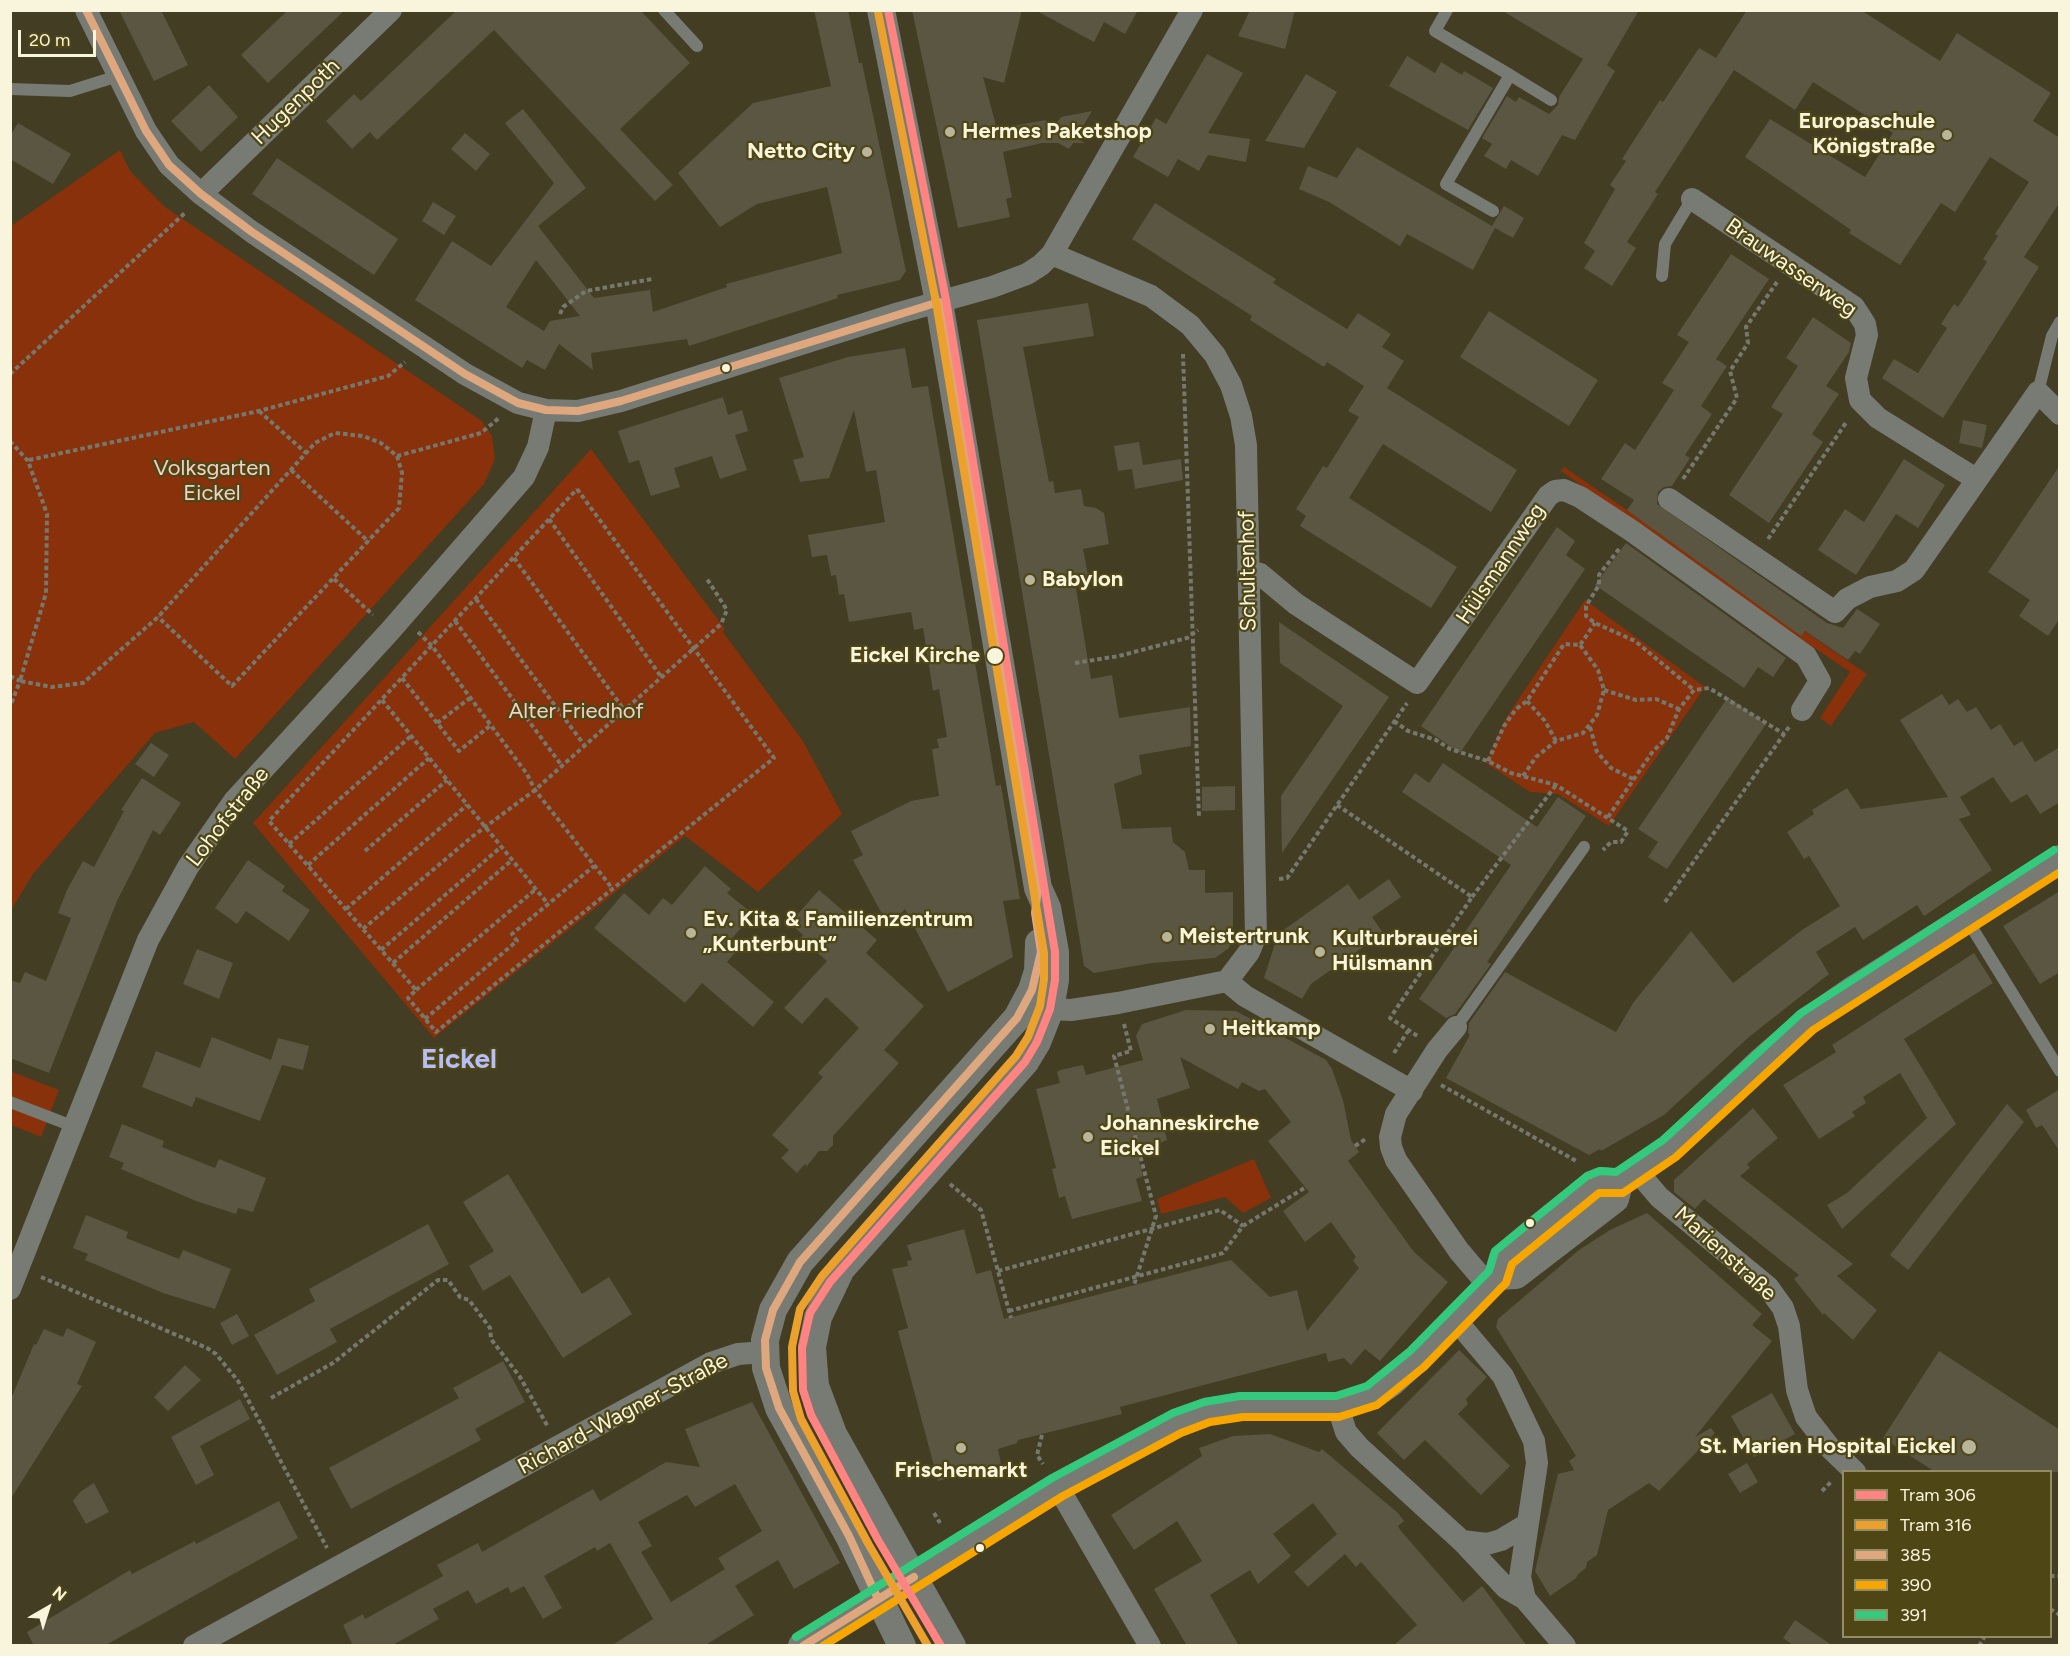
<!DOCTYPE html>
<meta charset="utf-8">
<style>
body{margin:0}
#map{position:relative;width:2070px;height:1656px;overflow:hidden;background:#423d23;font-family:Figtree,sans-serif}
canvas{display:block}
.frame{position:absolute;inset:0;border:12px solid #f9f5dc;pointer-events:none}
.legend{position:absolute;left:1842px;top:1470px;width:210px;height:168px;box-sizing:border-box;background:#4f4616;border:2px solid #938c65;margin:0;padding:8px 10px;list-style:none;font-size:18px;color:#f9f5dc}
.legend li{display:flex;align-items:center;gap:12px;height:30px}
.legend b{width:30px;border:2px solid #938c65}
.north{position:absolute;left:18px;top:1578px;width:60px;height:60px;-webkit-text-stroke:4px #4f4616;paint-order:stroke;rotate:39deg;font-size:16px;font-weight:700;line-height:24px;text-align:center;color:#f9f5dc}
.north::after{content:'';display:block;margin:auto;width:21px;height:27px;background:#f9f5dc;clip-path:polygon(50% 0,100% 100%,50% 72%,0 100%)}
.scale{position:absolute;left:18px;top:30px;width:78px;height:27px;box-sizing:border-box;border:3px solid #f9f5dc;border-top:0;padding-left:8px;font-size:18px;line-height:21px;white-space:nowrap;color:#f9f5dc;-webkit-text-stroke:4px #4f4616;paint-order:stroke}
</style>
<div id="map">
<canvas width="2070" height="1656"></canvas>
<div class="frame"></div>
<ul class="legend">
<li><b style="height:8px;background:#ff8380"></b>Tram 306</li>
<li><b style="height:8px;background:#eba12b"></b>Tram 316</li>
<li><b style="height:8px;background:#dfa77e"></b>385</li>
<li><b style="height:8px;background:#f7a600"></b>390</li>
<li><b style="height:8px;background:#33ca7d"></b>391</li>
</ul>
<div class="north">N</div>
<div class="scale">20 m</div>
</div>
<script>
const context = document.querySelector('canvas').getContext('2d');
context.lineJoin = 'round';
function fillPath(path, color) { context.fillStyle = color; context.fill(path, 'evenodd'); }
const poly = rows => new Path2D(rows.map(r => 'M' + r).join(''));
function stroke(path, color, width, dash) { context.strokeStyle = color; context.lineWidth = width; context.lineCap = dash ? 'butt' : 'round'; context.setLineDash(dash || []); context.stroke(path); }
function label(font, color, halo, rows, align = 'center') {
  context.font = font + ' Figtree,sans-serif'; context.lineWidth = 4.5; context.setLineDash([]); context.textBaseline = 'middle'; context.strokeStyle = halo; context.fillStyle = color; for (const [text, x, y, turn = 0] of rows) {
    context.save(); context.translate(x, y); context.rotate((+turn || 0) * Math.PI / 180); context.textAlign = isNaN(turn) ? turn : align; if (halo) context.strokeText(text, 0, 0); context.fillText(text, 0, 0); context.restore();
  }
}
fillPath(poly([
 [120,150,130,171,165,207,482,421,492,436,495,459,484,484,235,759,194,722,155,733,33,874,11,910,11,226],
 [591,449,725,629,723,632,803,741,842,814,758,892,685,836,434,1038,253,823],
 [1564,467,1867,674,1831,726,1820,718,1850,672,1589,496,1591,492,1561,471],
 [1585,600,1705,687,1609,826,1558,794,1530,792,1486,763,1506,718],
 [10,1071,59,1090,41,1137,11,1125],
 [1254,1159,1271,1198,1243,1213,1225,1197,1161,1214,1157,1199]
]), '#88310a');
fillPath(poly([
 [119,10,161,10,188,65,154,81],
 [288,10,345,10,268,83,241,55],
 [457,10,640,10,690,63,620,129,673,185,655,201,494,30,377,140,370,132,352,149,326,121,354,94,361,101],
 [814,10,848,10,859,63,862,63,906,271,900,280,837,295,838,298,689,346,687,339,591,353,593,370,559,344,545,370,527,360,522,368,415,300,452,241,491,266,554,183,505,123,523,109,586,188,538,226,594,298,650,290,653,312,727,287,726,284,842,253,827,187,757,204,720,227,678,173,753,103,831,86],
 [536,260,580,316,550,321,544,331,506,307],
 [912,10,1022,10,1004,83,983,77,997,129,1045,120,1055,126,1061,117,1092,111,1076,138,1085,143,1073,143,1069,149,1058,143,1042,143,1003,152,1012,197,1006,199,1010,217,958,228],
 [1035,10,1085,11,1138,10,1125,34,1104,22,1094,42],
 [1250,10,1295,10,1285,49,1238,36],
 [1501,10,1639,10,1607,65,1615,71,1575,140,1562,135,1538,176,1511,160,1506,169,1484,156,1492,144,1482,138,1507,96,1516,102,1519,97,1549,114,1558,105,1559,97,1583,59],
 [1747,10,1861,10,1940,61,1957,33,2051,93,2033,121,2060,138,2060,202,2024,257,2039,267,1943,418,1882,378,1894,359,1918,373,1947,328,1941,324,1954,304,1958,307,1987,262,1983,259,1998,236,1995,234,2029,182,1990,157,1955,212,1941,203,1900,265,1849,233,1851,230,1745,157,1770,119,1865,177,1893,133,1813,82,1795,110,1734,70,1655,192,1658,194,1627,242,1636,248,1612,286,1584,268,1595,251,1584,243,1615,189,1610,185,1626,161,1622,159,1660,100,1663,102,1699,48,1716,58],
 [1207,54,1243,73,1208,133,1250,139,1246,162,1208,155,1199,171,1178,159,1168,177,1133,157,1156,118,1166,124],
 [1407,56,1435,73,1441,62,1462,75,1464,71,1493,88,1468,130,1389,86],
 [1306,74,1337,92,1304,148,1265,141],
 [209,85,238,117,201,152,171,121],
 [18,123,71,154,53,184,10,159,10,136],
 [465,133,490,154,476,171,451,149],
 [1357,147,1492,226,1504,206,1524,218,1513,238,1495,228,1473,270,1407,234,1400,246,1329,202,1299,189,1308,166,1337,178],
 [277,158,398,239,374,275,252,194],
 [433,202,456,216,444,235,422,221],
 [1155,203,1276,279,1273,283,1347,329,1358,313,1391,334,1382,347,1404,361,1387,388,1517,470,1491,512,1383,444,1369,466,1349,498,1457,567,1431,608,1300,526,1306,516,1296,509,1323,466,1327,468,1359,417,1348,411,1364,386,1327,362,1324,367,1250,320,1252,316,1132,239],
 [1731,254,1769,279,1716,359,1727,366,1701,406,1712,414,1685,455,1690,458,1672,486,1664,487,1658,492,1657,504,1827,623,1843,628,1857,609,1880,624,1860,654,1855,651,1848,660,1805,631,1801,636,1642,521,1627,510,1634,500,1601,479,1625,443,1635,450,1674,390,1662,383,1689,342,1677,335],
 [1088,303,1094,336,1023,347,1049,482,1053,481,1055,493,1081,489,1084,506,1096,508,1104,513,1109,544,1083,549,1090,585,1076,588,1091,679,1112,675,1119,718,1190,707,1191,746,1139,755,1142,774,1114,784,1122,829,1171,827,1173,842,1185,852,1189,870,1205,870,1205,893,1233,892,1233,937,1229,948,1215,958,1152,963,1094,973,1084,966,977,320],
 [1489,311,1598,380,1569,426,1460,357],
 [1813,317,1851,343,1849,352,1826,386,1839,394,1812,434,1823,442,1769,523,1729,495,1783,414,1771,407,1798,366,1786,358],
 [905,348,912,388,928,386,996,786,1001,785,1020,899,1003,901,1013,957,948,992,905,909,889,927,853,860,863,855,851,831,911,801,939,796,932,749,939,748,937,739,947,737,939,689,933,691,923,628,914,630,911,612,849,622,844,594,839,595,836,575,831,576,827,555,812,557,808,535,885,522,876,470,866,472,854,410,829,478,800,482,793,460,804,457,779,378,848,357],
 [723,397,728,415,742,410,748,431,735,435,747,470,720,479,712,456,674,468,680,487,651,496,639,460,629,463,618,431],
 [1963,420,1987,425,1982,448,1959,443],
 [1139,442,1143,465,1181,459,1183,480,1135,489,1132,469,1118,471,1114,446],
 [1904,459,1945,485,1918,528,1896,514,1856,575,1818,550,1845,509,1864,522],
 [2060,465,2060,618,2048,636,2019,616,2030,600,1988,572],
 [1557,527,1575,541,1566,555,1585,569,1460,753,1421,726],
 [1626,543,1786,658,1773,677,1758,667,1744,688,1595,585],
 [1279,622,1389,697,1282,853,1281,796,1343,706,1280,663],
 [1942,694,1949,705,1958,699,1967,712,1976,707,1991,730,2000,724,2014,746,2022,741,2035,762,2060,747,2060,802,2040,814,2027,794,2011,803,1993,777,1960,797,1971,815,1959,819,1992,870,1924,916,1917,905,1863,940,1855,927,1816,952,1829,974,1749,1037,1664,1115,1601,1151,1600,1149,1589,1155,1446,1078,1470,1035,1468,1033,1469,1023,1505,972,1616,1032,1633,1003,1691,931,1733,983,1802,930,1840,906,1809,856,1804,859,1787,832,1814,814,1812,810,1847,788,1861,809,1948,797,1900,720],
 [1728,697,1766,724,1667,869,1648,857,1658,842,1638,829],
 [151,743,169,755,154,777,135,764],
 [1443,763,1537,827,1558,797,1586,816,1487,962,1491,964,1455,1014,1446,1018,1419,999,1511,865,1402,792,1415,773,1429,783],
 [142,778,181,803,160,835,153,830,117,901,49,1073,10,1058,10,980,20,983,25,972,46,981,71,918,58,913,67,890,83,861,94,867,124,811,121,810],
 [1235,786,1235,810,1202,811,1202,787],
 [248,860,285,886,282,891,310,910,289,941,246,911,237,924,215,908],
 [705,866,731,889,727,893,753,914,729,942,738,949,727,962,774,1002,753,1027,702,983,685,1003,594,928,624,893,649,915,663,898,672,905],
 [1389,879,1401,897,1372,917,1383,933,1311,984,1302,999,1264,978,1278,934,1348,884,1359,900],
 [819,890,877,940,866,953,924,1006,884,1050,899,1063,833,1136,833,1145,827,1151,819,1151,807,1166,805,1164,797,1173,781,1158,789,1150,772,1135,823,1077,818,1073,859,1028,826,997,802,1024,784,1008,827,961,800,938,803,935,790,923],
 [2060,891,2060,972,2040,984,2003,926],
 [197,949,233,963,219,999,183,984],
 [1974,953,1993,983,1904,1039,1956,1124,1842,1229,1827,1205,1847,1193,1927,1118,1900,1073,1863,1097,1866,1103,1852,1112,1855,1116,1819,1139,1783,1085,1836,1052,1832,1045],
 [1186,1010,1236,1011,1326,1060,1332,1069,1343,1100,1351,1140,1359,1152,1348,1161,1414,1252,1448,1282,1380,1361,1365,1349,1351,1365,1344,1358,1328,1362,1326,1353,1120,1407,1122,1414,1018,1440,1017,1443,998,1449,1001,1464,938,1481,898,1331,908,1328,892,1269,908,1266,907,1261,912,1260,907,1245,964,1229,976,1274,991,1270,1004,1319,1231,1260,1270,1297,1297,1290,1307,1331,1359,1268,1353,1261,1356,1257,1331,1222,1305,1242,1283,1211,1309,1192,1268,1141,1291,1122,1265,1089,1259,1091,1242,1082,1238,1089,1180,1057,1190,1088,1157,1099,1167,1140,1137,1153,1143,1176,1136,1179,1142,1201,1072,1219,1065,1196,1059,1198,1052,1169,1056,1168,1036,1089,1060,1083,1057,1072,1060,1070,1083,1065,1086,1075,1143,1060,1136,1036,1142,1024],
 [212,1037,271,1060,278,1038,309,1046,303,1070,282,1065,260,1121,196,1097,192,1107,142,1087,156,1051,200,1068],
 [2060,1089,2060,1152,2042,1125,2036,1128,2026,1110],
 [2007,1104,2024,1122,1908,1270,1890,1255],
 [1753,1108,1778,1138,1747,1164,1750,1168,1740,1176,1853,1264,1837,1276,1877,1310,1853,1340,1824,1313,1823,1315,1794,1279,1799,1275,1704,1199,1695,1209,1674,1192,1674,1180],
 [122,1124,164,1141,162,1147,215,1168,219,1159,266,1178,253,1212,238,1208,236,1214,196,1201,121,1169,124,1163,109,1157],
 [508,1174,582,1294,609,1277,632,1314,563,1358,510,1275,483,1291,469,1266,494,1251,463,1202],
 [1647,1213,1762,1314,1752,1325,1772,1341,1695,1437,1711,1428,1715,1433,1659,1491,1649,1483,1608,1510,1597,1555,1587,1562,1586,1568,1578,1574,1576,1578,1550,1596,1535,1571,1558,1474,1574,1470,1569,1461,1576,1456,1496,1327,1498,1319,1579,1250,1610,1230],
 [86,1215,128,1232,126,1238,179,1259,183,1250,231,1269,215,1309,163,1293,85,1260,88,1254,73,1248],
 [428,1224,449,1264,330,1329,337,1342,277,1375,254,1335,315,1301,309,1289],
 [237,1314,249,1336,232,1345,220,1323],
 [67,1328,96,1342,77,1384,82,1386,10,1500,10,1401,34,1344,36,1345,44,1329,63,1337],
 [1459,1350,1487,1377,1466,1399,1468,1404,1458,1414,1510,1466,1481,1495,1425,1440,1404,1460,1377,1433],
 [1939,1351,2060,1430,2060,1472,1935,1472,1883,1438],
 [503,1361,525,1402,475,1429,481,1440,351,1509,329,1468,459,1398,453,1388],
 [185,1365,201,1380,168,1411,154,1397],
 [1772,1393,1795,1434,1754,1457,1731,1416],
 [240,1399,250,1419,200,1446,214,1475,196,1485,171,1437],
 [752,1402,840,1563,794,1589,778,1560,735,1586,754,1615,704,1646,611,1646,653,1619,610,1543,597,1551,595,1547,544,1576,562,1608,543,1619,524,1586,511,1593,508,1587,476,1604,468,1590,433,1609,439,1619,391,1646,353,1646,343,1625,363,1614,365,1619,443,1576,437,1565,478,1543,482,1552,593,1489,600,1501,666,1462,700,1467,685,1429],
 [735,1484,762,1531,718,1558,725,1569,671,1602,641,1552,652,1546,638,1522,687,1495,695,1507],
 [1270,1434,1319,1452,1322,1449,1398,1513,1404,1521,1398,1526,1401,1531,1463,1602,1482,1586,1527,1646,1393,1646,1417,1625,1361,1562,1356,1567,1345,1554,1308,1587,1294,1572,1337,1534,1313,1503,1273,1534,1291,1556,1258,1584,1250,1570,1210,1595,1239,1646,1187,1646,1154,1589,1202,1561,1177,1521,1134,1550,1111,1515,1202,1456,1199,1448,1233,1436],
 [1747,1463,1758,1482,1740,1493,1728,1474],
 [94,1483,109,1512,86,1524,73,1501,80,1492],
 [279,1501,298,1538,104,1646,34,1646,27,1632,130,1570,132,1574,195,1541,196,1544],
 [1795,1620,1833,1646,1794,1646,1783,1638]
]), '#5a5642');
stroke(poly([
 [560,314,563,307,586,291,652,279],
 [1183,354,1199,818],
 [10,374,186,212],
 [259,411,306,453],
 [10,441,28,461,47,514,46,593,20,681,52,687,83,683,158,617,315,443,335,433,363,436,381,443,397,456,402,473,399,508,232,686,158,617],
 [397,456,481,433,499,418],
 [29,460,259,411,388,376,405,362],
 [291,470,369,542],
 [1683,479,1737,398,1730,371,1748,343,1746,327,1777,282],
 [577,489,774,758,436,1032,408,998,416,990,269,821,577,489],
 [549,519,662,678],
 [1768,539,1847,421],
 [1619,549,1599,575,1599,585,1586,606,1586,616,1595,623,1635,641,1694,690],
 [514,558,625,711],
 [334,579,373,615],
 [476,599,585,746],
 [455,621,562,766],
 [418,632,432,646,527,774,535,790,612,888],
 [1075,663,1119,656,1187,638,1198,630],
 [10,676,20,681,10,707],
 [402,678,459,751,491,725],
 [1604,690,1636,700,1656,699,1679,709],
 [382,700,548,904],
 [1527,701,1545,721,1556,741],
 [1394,721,1408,731,1436,740,1450,749,1488,761,1511,773,1556,785,1628,831,1621,842,1611,842,1603,850],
 [437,723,470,698],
 [1590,727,1597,752,1611,768,1635,780],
 [1488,761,1504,726,1516,709,1527,701,1564,644,1580,645,1595,623],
 [1523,776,1536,757,1556,741,1583,733,1597,715,1604,690,1598,670,1580,645],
 [1337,805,1472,897,1390,1018,1419,1037],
 [1608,817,1653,751,1667,738,1679,709,1694,690,1709,688,1784,734],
 [289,844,411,736],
 [365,851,447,780],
 [308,865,429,758],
 [1279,879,1287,878,1407,703],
 [1472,897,1556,785],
 [1665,902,1789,727],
 [346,909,467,805],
 [363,929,473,836,535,790,721,624,727,610,707,579],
 [381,950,501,847],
 [393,963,512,860],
 [416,990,536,889],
 [425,1019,517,941,512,934,594,866],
 [1124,1024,1131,1051,1114,1056,1156,1216,1134,1285],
 [1394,1053,1408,1031],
 [1441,1085,1578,1162],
 [1355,1146,1367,1138],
 [950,1184,981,1210,1011,1318],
 [998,1271,1220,1210,1243,1226],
 [41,1277,207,1348,216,1354,238,1381,327,1548],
 [1009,1311,1223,1253,1243,1226,1306,1187],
 [271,1398,333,1363,438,1280,448,1280,460,1297,469,1300,490,1328,491,1339,520,1377,548,1427],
 [1042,1435,1037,1455,1043,1464],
 [1822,1491,1832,1481],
 [934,1513,940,1523],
 [2050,1576,2060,1576],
 [2050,1609,2060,1615],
 [1979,1646,1985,1636]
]), '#76786d', 4, [4.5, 3]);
stroke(poly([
 [664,10,697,46],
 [1447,10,1435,31,1510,75,1446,184,1493,211],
 [1510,75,1551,100],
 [10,89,70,91,118,76],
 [1662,276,1665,244,1692,199],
 [2038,392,2052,336,2060,322],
 [1966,918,2060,1071],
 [1456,1027,1584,847],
 [10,1102,75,1127]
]), '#777b74', 12);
stroke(poly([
 [86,10,146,131,169,165,201,194,252,232,465,374,518,403,546,410,578,411,621,401,899,313,992,287,1027,274,1041,265,1052,254,1192,10],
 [201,194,391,10],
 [1692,199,1854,307,1865,324,1867,335,1856,378,1860,400,1878,418,1976,479],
 [1052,254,1151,296,1190,325,1215,355,1231,385,1241,416,1246,445,1256,935,1249,952,1227,981],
 [1669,499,1835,612,1847,599,1870,587,1897,581,1914,570,2038,392,2060,414],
 [1248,571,1260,574,1296,604,1417,683,1548,496,1555,491,1564,490,1580,497,1632,531,1806,656,1820,681,1802,710],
 [1227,981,1245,996,1412,1091],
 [1050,1009,1071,1010,1118,1003,1227,981],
 [1456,1027,1437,1050,1396,1114,1390,1137,1391,1147,1396,1160,1459,1251,1488,1285],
 [1637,1171,1659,1197,1768,1287,1783,1308,1789,1326,1797,1390,1806,1417,1830,1448,1855,1472],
 [10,1289,148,940,188,867,234,801,390,631,524,477,538,447,546,410],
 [1455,1319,1503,1376,1534,1441,1537,1463,1520,1577,1525,1599,1565,1646],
 [1338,1407,1346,1432,1359,1447,1462,1541,1506,1588,1525,1599],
 [1058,1487,1150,1646],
 [1462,1541,1487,1544,1501,1540,1526,1525],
 [194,1646,711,1363,738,1354,764,1352]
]), '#777b74', 22);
stroke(poly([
 [881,10,939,302,1038,888,1047,908,1055,952,1055,980,1050,1009,1037,1042,1025,1062,841,1269,818,1317,812,1347,815,1386,833,1434,952,1646],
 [1498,1276,1516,1275,1615,1199,1619,1183],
 [802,1646,1058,1487,1177,1423,1207,1412,1242,1406,1338,1407,1372,1396,1392,1382,1417,1359,1498,1276,1503,1258,1536,1230,1594,1184,1601,1181,1619,1183,1670,1148,1763,1060,1807,1022,1853,990,2060,859],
 [902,1646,849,1536,779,1408,766,1368,765,1340,773,1310,800,1262,1017,1018,1032,990,1038,971,1039,943]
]), '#777b74', 28);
stroke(poly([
 [86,10,146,131,169,165,201,194,252,232,465,374,518,403,546,410,578,411,621,401,939,302],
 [878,1599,849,1536,779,1408,766,1368,765,1340,773,1310,800,1262,1017,1018,1032,990,1041,952,1035,913,1038,888,939,302],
 [803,1646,914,1577]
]), '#dfa77e', 8);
stroke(poly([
 [823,1646,1063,1496,1181,1433,1210,1422,1243,1417,1339,1417,1377,1405,1424,1367,1506,1283,1512,1264,1599,1193,1623,1193,1676,1157,1813,1030,2060,872]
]), '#f7a600', 8);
stroke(poly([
 [796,1637,1052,1478,1173,1413,1204,1402,1240,1396,1336,1396,1367,1386,1410,1351,1489,1271,1495,1251,1587,1176,1600,1171,1616,1172,1663,1140,1801,1013,2054,850]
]), '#33ca7d', 8);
stroke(poly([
 [888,10,946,300,1055,952,1055,980,1050,1009,1037,1042,1025,1062,830,1282,810,1313,802,1348,803,1390,811,1415,878,1540,941,1646]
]), '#ff8380', 8);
stroke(poly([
 [878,12,936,302,1044,953,1044,979,1040,1006,1028,1037,1016,1056,822,1276,800,1309,792,1347,793,1391,801,1419,869,1545,928,1646]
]), '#eba12b', 8);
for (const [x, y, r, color] of [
 [950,132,6,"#b9b59b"],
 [1947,135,6,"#b9b59b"],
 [867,152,6,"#b9b59b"],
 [726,368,5,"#f9f5dc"],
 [1030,580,6,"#b9b59b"],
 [995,656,9,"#f9f5dc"],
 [691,933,6,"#b9b59b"],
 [1167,937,6,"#b9b59b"],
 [1320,952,6,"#b9b59b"],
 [1210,1029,6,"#b9b59b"],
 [1088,1137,6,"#b9b59b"],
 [1530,1223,5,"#f9f5dc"],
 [1969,1447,8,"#b9b59b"],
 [961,1448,6,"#b9b59b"],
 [980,1548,5,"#f9f5dc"]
]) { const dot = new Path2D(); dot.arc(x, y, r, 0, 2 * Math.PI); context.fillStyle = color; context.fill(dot); stroke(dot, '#4f4616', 2); }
label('22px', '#f9f5dc', '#4f4616', [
 ["Hugenpoth",296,102,-44],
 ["Brauwasserweg",1791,268,35],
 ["Hülsmannweg",1501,564,-56],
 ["Schultenhof",1248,571,-91],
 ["Lohofstraße",228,817,-52],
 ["Marienstraße",1725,1254,42],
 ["Richard-Wagner-Straße",623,1414,-28]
]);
label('bold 22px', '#f9f5dc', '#4f4616', [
 ["Europaschule",1935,122,"right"],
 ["Königstraße",1935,147,"right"],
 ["Hermes Paketshop",962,132],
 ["Netto City",855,152,"right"],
 ["Babylon",1042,580],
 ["Ev. Kita & Familienzentrum",703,920],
 ["„Kunterbunt“",703,945],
 ["Meistertrunk",1179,937],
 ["Kulturbrauerei",1332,939],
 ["Hülsmann",1332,964],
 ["Heitkamp",1222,1029],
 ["Johanneskirche",1100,1124],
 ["Eickel",1100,1149],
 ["St. Marien Hospital Eickel",1956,1447,"right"],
 ["Frischemarkt",961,1471,"center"]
], 'left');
label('22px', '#f1d2c8', '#4f4616', [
 ["Volksgarten",212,469],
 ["Eickel",212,494],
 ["Alter Friedhof",576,712]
]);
label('bold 22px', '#f9f5dc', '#4f4616', [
 ["Eickel Kirche",980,656]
], 'right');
label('bold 28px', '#b6bef7', '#4f4616', [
 ["Eickel",459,1060]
]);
</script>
